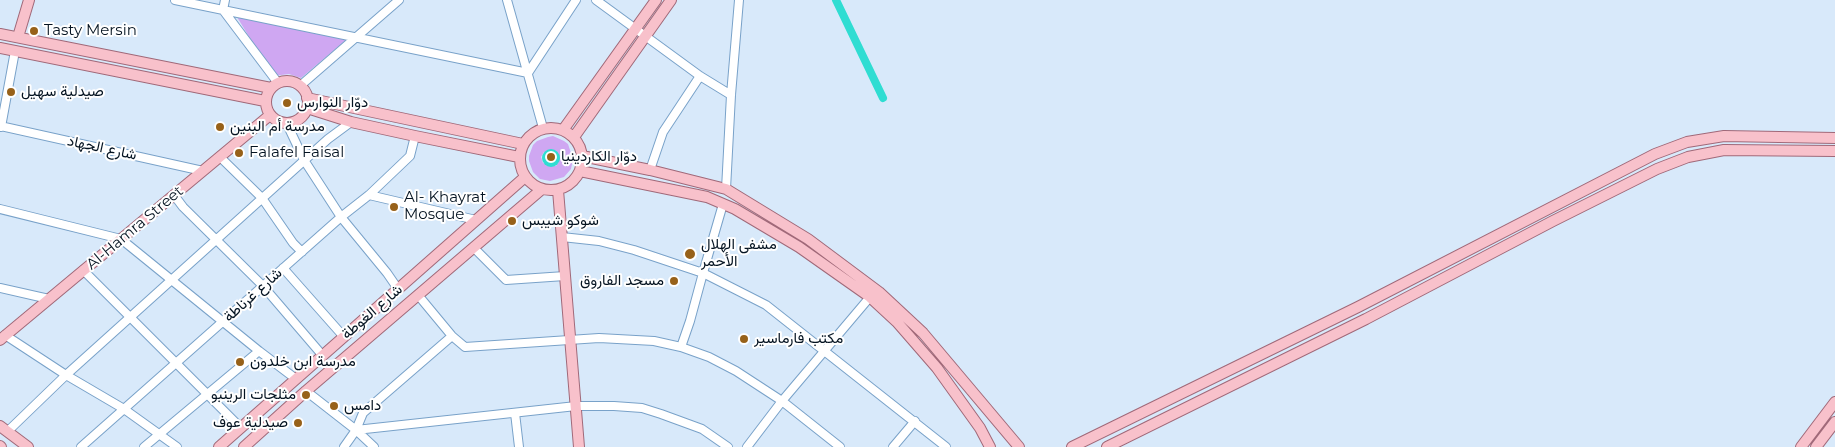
<!DOCTYPE html>
<meta charset="utf-8">
<style>
body{margin:0}
canvas{display:block;background:#d8e9fa}
</style>
<canvas width="1835" height="447"></canvas>
<script>
const context = document.querySelector('canvas').getContext('2d');
context.lineJoin = 'round';
function fillPath(path, color) { context.fillStyle = color; context.fill(path, 'evenodd'); }
const poly = rows => new Path2D(rows.map(r => 'M' + r).join(''));
function stroke(path, color, width, dash) { context.strokeStyle = color; context.lineWidth = width; context.lineCap = dash ? 'butt' : 'round'; context.setLineDash(dash || []); context.stroke(path); }
function label(font, color, halo, rows, align = 'center') {
  context.font = font + ' Montserrat,Vazirmatn,sans-serif'; context.lineWidth = 4; context.setLineDash([]); context.textBaseline = 'middle'; context.strokeStyle = halo; context.fillStyle = color; for (const [text, x, y, turn = 0] of rows) {
    context.save(); context.translate(x, y); context.rotate((+turn || 0) * Math.PI / 180); context.textAlign = isNaN(turn) ? turn : align; if (halo) context.strokeText(text, 0, 0); context.fillText(text, 0, 0); context.restore();
  }
}
fillPath(poly([
 [237,17,346,40,301,78,289,74,273,76],
 [553,136,564,141,568,144,573,159,571,169,564,177,550,181,540,179,533,172,529,161,529,156,533,145,537,141,548,137],
 [544,152,559,155,559,161,556,166,543,163,541,157]
]), '#cfa7f2');
fillPath(poly([
 '542 158a9 9 0 1 1 18 0a9 9 0 1 1-18 0Z'
]), '#2fddd2');
stroke(poly([
 [836,0,883,98]
]), '#2fddd2', 8);
const minor = poly([
 [175,0,528,73,576,0],
 [225,0,223,10,278,83],
 [507,0,543,128],
 [596,0,700,76,731,95],
 [300,86,399,0],
 [287,124,304,160,341,217,387,273,398,289],
 [0,126,203,171],
 [1,127,15,51],
 [220,157,262,198,293,243,302,252],
 [650,170,663,132,700,76],
 [726,189,731,95,739,0],
 [174,195,183,207,263,286,323,356],
 [369,195,476,220],
 [723,204,703,273,766,305,946,447],
 [0,209,121,239,259,351],
 [562,237,599,241,634,250,703,273,690,321,681,347],
 [474,248,506,280,565,276],
 [283,268,344,337],
 [83,270,241,428],
 [0,288,49,299],
 [418,295,452,336,465,347,599,338,654,341,681,347,709,357,736,371,782,401,840,447],
 [5,335,66,375,124,409,177,447],
 [306,391,356,430,374,447],
 [515,413,519,447],
 [356,430,363,413,452,336],
 [8,431,66,375,328,139,351,122],
 [81,447,341,217,369,195,410,156,415,136],
 [144,447,259,351,296,379],
 [344,447,356,430,576,406,614,406,642,408,661,414,702,429,728,447],
 [747,447,782,401,870,297],
 [893,447,915,421]
]);
const major = poly([
 [0,34,271,88],
 [18,37,29,0],
 [0,48,265,101],
 '266 102a21 21 0 1 1 42 0a21 21 0 1 1-42 0Z',
 [307,98,523,144],
 [307,108,351,122,415,136,519,157],
 '520 159a31 31 0 1 1 62 0a31 31 0 1 1-62 0Z',
 [563,130,656,0],
 [574,137,671,0],
 [582,156,650,170,726,189,808,239,879,292,923,333,1019,447],
 [580,171,707,197,735,209,799,247,870,297,897,322,937,368,980,428,990,447],
 [558,190,579,447],
 [0,340,270,115],
 [0,426,28,447],
 [0,446,1,447],
 [219,447,525,177],
 [244,447,306,391,542,189],
 [1072,447,1358,307,1655,154,1687,142,1724,136,1835,138],
 [1107,447,1366,319,1553,221,1657,169,1688,157,1724,150,1835,151],
 [1801,447,1835,402],
 [1816,447,1835,422]
]);
stroke(minor, '#79a2c9', 10);
stroke(major, '#a06979', 12);
stroke(minor, '#fff', 8);
stroke(major, '#f8c1cb', 10);
for (const [x, y, r, color] of [
 [34,31,5,"#976119"],
 [11,92,5,"#976119"],
 [287,103,5,"#976119"],
 [220,127,5,"#976119"],
 [239,153,5,"#976119"],
 [551,157,5,"#976119"],
 [394,207,5,"#976119"],
 [512,221,5,"#976119"],
 [690,254,6,"#976119"],
 [674,281,5,"#976119"],
 [744,339,5,"#976119"],
 [240,362,5,"#976119"],
 [306,395,5,"#976119"],
 [334,406,5,"#976119"],
 [298,423,5,"#976119"]
]) { const dot = new Path2D(); dot.arc(x, y, r, 0, 2 * Math.PI); context.fillStyle = color; context.fill(dot); stroke(dot, '#fff', 2); }
label('15px', '#041321', '#fff', [
 ["Tasty Mersin",44,31],
 ["صيدلية سهيل",21,92],
 ["دوّار النوارس",297,103],
 ["مدرسة أم البنين",230,127],
 ["Falafel Faisal",249,153],
 ["دوّار الكاردينيا",561,157],
 ["Al- Khayrat",404,198],
 ["Mosque",404,215],
 ["شوكو شيبس",522,221],
 ["مشفى الهلال",701,245],
 ["الأحمر",701,262],
 ["مسجد الفاروق",664,281,"right"],
 ["مكتب فارماسير",754,339],
 ["مدرسة ابن خلدون",250,362],
 ["مثلجات الرينبو",296,395,"right"],
 ["دامس",344,406],
 ["صيدلية عوف",288,423,"right"]
], 'left');
label('15px', '#041321', '#fff', [
 ["شارع الجهاد",102,148,12],
 ["Al-Hamra Street",135,228,-40],
 ["شارع غرناطة",253,295,-42],
 ["شارع الغوطة",372,312,-41]
]);
</script>
